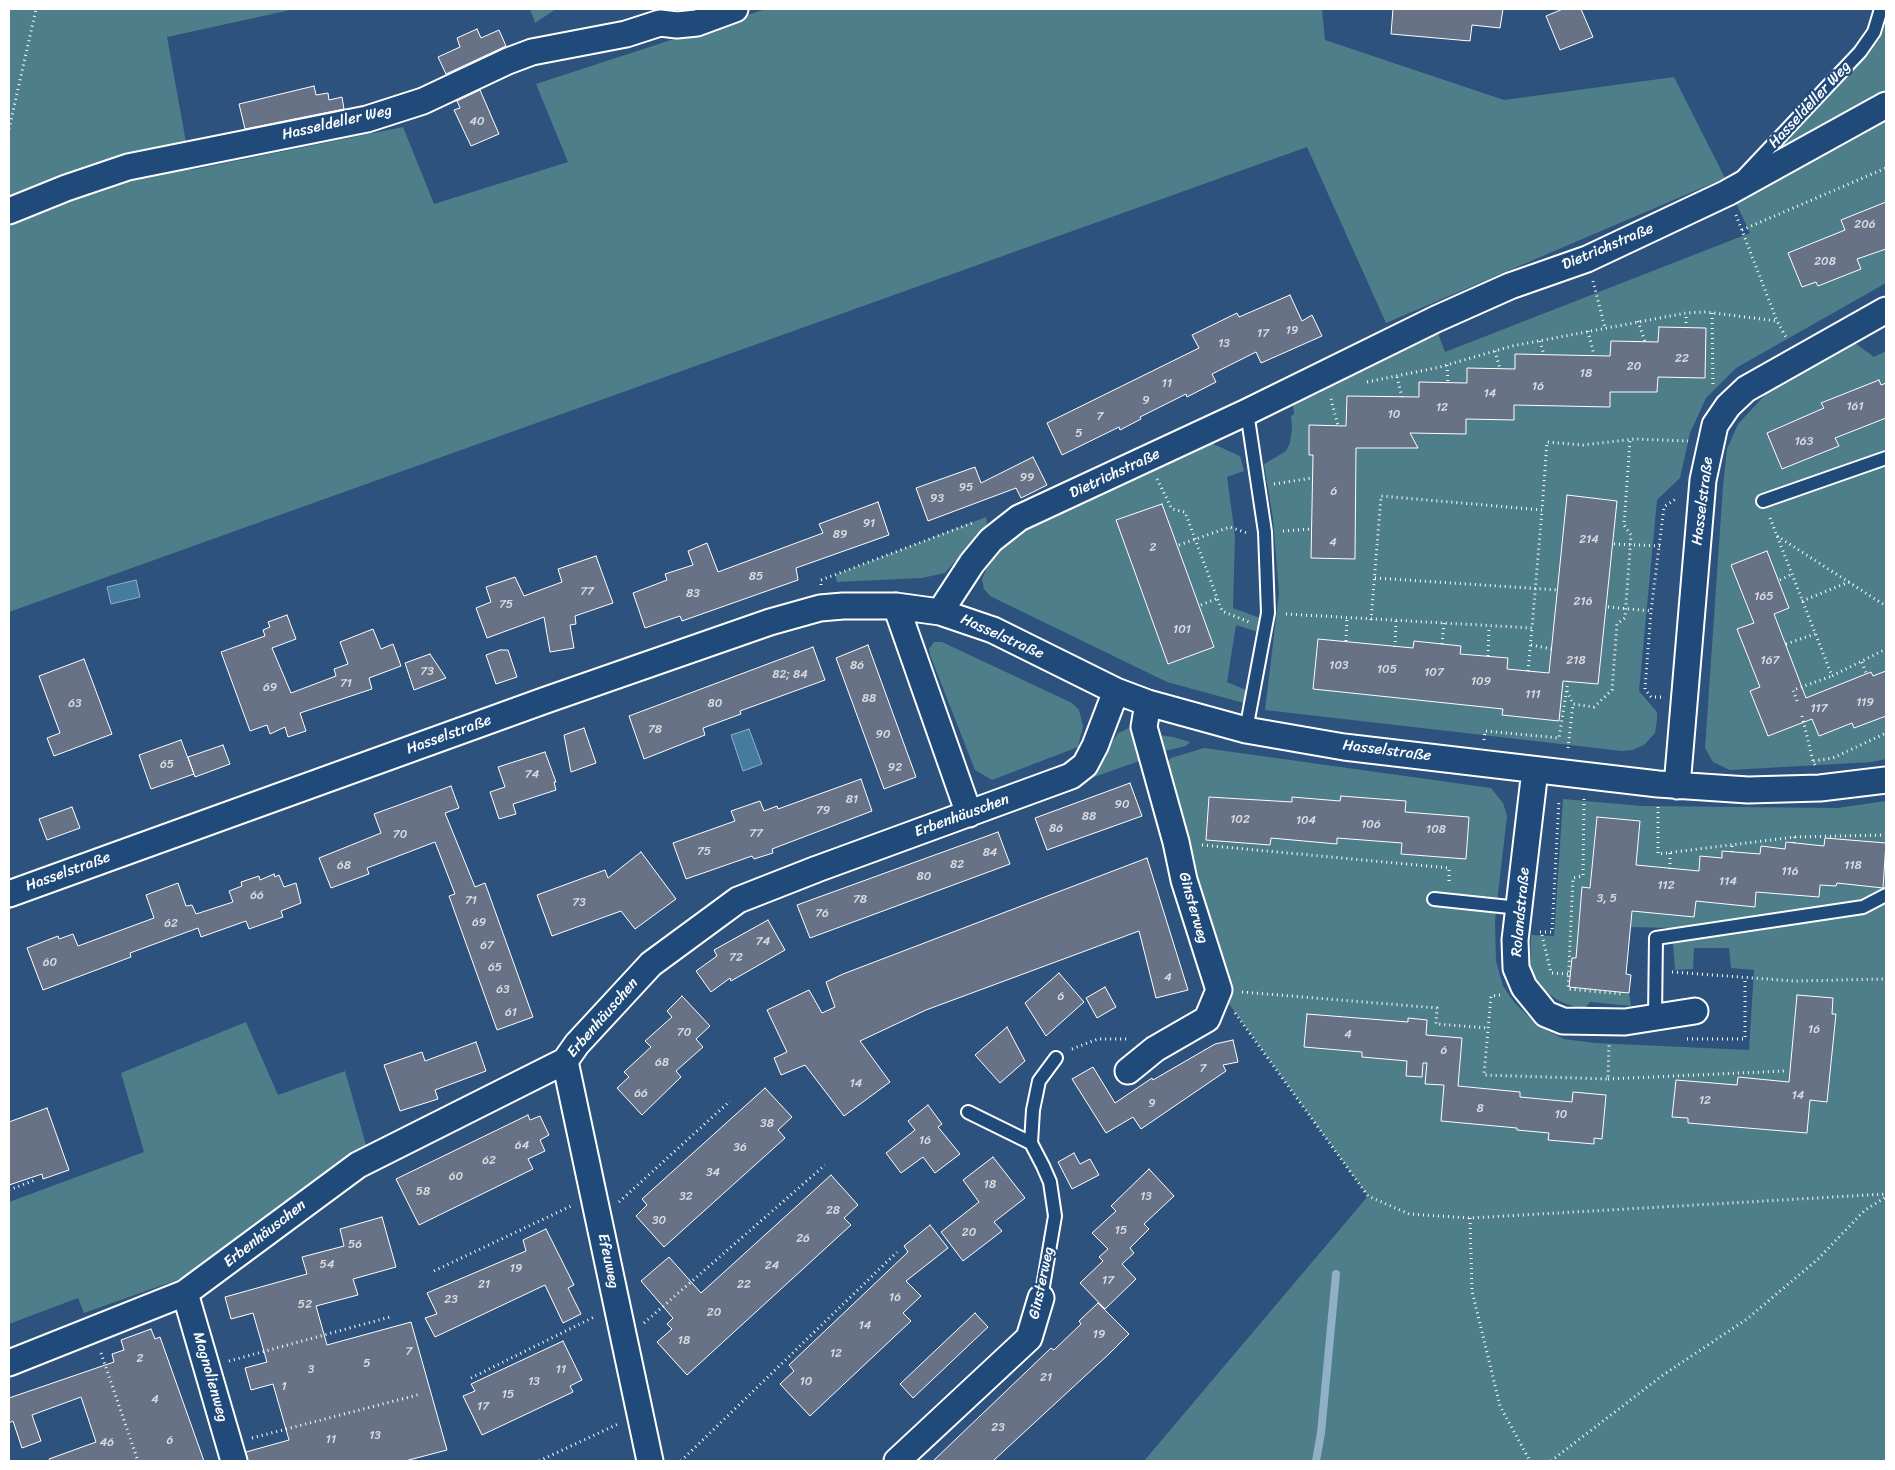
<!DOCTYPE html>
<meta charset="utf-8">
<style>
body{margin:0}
#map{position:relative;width:1895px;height:1470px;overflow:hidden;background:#2d527d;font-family:Sriracha,sans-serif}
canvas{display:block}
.frame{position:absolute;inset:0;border:10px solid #fff;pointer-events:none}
</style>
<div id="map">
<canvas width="1895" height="1470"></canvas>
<div class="frame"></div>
</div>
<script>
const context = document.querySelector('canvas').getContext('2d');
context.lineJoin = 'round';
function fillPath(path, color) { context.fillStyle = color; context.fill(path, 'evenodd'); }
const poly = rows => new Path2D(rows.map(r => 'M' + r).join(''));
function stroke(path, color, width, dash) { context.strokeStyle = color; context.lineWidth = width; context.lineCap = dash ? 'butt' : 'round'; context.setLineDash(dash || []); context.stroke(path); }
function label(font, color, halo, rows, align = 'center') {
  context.font = font + ' Sriracha,sans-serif'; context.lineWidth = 4.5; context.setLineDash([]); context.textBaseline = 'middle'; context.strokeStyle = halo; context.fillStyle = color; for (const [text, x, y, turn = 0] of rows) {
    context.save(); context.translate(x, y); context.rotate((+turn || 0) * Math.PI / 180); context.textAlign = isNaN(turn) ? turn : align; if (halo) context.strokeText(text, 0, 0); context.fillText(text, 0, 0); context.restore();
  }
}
fillPath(poly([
 [9,9,295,9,167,37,191,170,403,127,434,204,568,162,536,84,766,9,1322,9,1325,40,1504,100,1674,77,1725,178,1386,323,1307,147,9,612],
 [530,9,556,9,535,23],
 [1886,21,1886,90,1768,162,1787,135,1879,39],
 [1886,116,1886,283,1736,368,1706,398,1690,433,1680,478,1657,500,1639,691,1657,712,1657,720,1655,733,1644,745,1632,750,1622,751,1265,710,1279,593,1273,519,1264,464,1286,451,1290,443,1292,428,1291,416,1294,414,1293,404,1322,392,1318,383,1438,333,1445,352,1750,233,1735,201],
 [1855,343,1874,357,1886,351,1886,759,1872,762,1730,770,1713,762,1705,748,1723,486,1727,449,1738,424,1765,395,1781,383],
 [1211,443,1240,456,1244,471,1227,477,1235,536,1233,608,1260,618,1258,632,1236,625,1227,682,1246,690,1244,703,1167,682,990,596,984,589,982,579,988,565,1004,545,1017,535,1182,453],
 [986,517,987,524,945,573,922,578,837,582,835,575],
 [934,642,942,642,1072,703,1079,710,1083,726,1078,747,992,780,975,770,930,655,929,649],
 [1136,725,1145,759,1094,777,1095,769,1118,733],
 [1159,735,1173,737,1190,742,1186,746,1160,752],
 [1204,748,1491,788,1503,803,1507,816,1495,920,1496,961,1503,986,1514,1002,1538,1026,1564,1039,1595,1043,1749,1050,1754,970,1731,968,1729,948,1694,948,1693,969,1675,970,1672,928,1630,927,1640,821,1597,817,1590,888,1582,887,1578,928,1588,960,1572,958,1569,987,1629,993,1631,1006,1590,1002,1583,1010,1559,1001,1546,992,1534,979,1530,968,1531,935,1554,936,1563,799,1642,806,1837,808,1886,801,1886,1461,1144,1461,1368,1196,1219,990,1157,772,1171,758],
 [246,1022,278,1095,345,1071,366,1145,191,1275,84,1313,78,1298,9,1324,9,1202,144,1152,121,1073]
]), '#4e7e89');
const water = poly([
 [136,580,140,597,111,604,107,587,136,580],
 [749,729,762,764,743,771,731,735,749,729]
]);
fillPath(water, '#447ca0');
stroke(water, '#8fb0c6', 1);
stroke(poly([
 [1316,1461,1321,1433,1336,1274]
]), '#8fb0c6', 8);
const building = poly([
 [1393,9,1503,9,1500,28,1472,25,1470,41,1391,34,1393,9],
 [1563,9,1581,9,1593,37,1560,50,1546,16,1563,9],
 [477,29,481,38,499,30,506,46,446,74,438,57,460,47,457,38,477,29],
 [314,86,316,95,328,93,329,100,342,97,344,109,245,129,239,104,314,86],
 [480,90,499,134,471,146,454,110,460,108,457,101,480,90],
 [1886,202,1886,249,1857,259,1861,269,1818,286,1816,282,1802,287,1788,253,1845,230,1841,220,1886,202],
 [1290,295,1302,321,1312,315,1322,336,1261,363,1256,352,1212,374,1216,382,1187,397,1186,394,1140,417,1141,419,1120,430,1119,427,1062,455,1047,423,1199,348,1192,335,1237,313,1239,317,1290,295],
 [1659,327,1706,328,1705,378,1658,377,1657,392,1610,392,1610,407,1514,405,1514,420,1466,419,1466,434,1410,433,1418,448,1356,448,1355,559,1311,558,1313,455,1309,455,1309,425,1346,426,1347,396,1419,397,1419,382,1467,383,1467,368,1515,369,1515,354,1610,356,1611,341,1658,342,1659,327],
 [1879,380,1881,385,1886,383,1886,418,1835,438,1839,446,1782,469,1767,433,1824,408,1821,403,1879,380],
 [1033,457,1047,485,1021,498,1016,488,928,521,916,488,975,467,981,483,1033,457],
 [1567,495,1617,501,1598,684,1563,681,1559,721,1502,715,1503,709,1313,689,1318,639,1413,648,1414,641,1461,646,1460,654,1508,658,1507,669,1549,673,1567,495],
 [878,502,889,535,796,568,798,580,682,621,680,616,645,628,633,593,667,580,665,574,693,565,688,551,707,543,718,572,823,533,819,524,878,502],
 [1162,504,1214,647,1168,664,1116,520,1162,504],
 [1767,551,1789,608,1774,614,1806,698,1871,672,1873,676,1886,671,1886,716,1854,728,1852,723,1819,736,1812,719,1768,736,1750,691,1760,687,1737,629,1754,623,1731,565,1767,551],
 [596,556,613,603,575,616,576,624,570,625,574,648,550,652,544,617,487,638,476,608,491,602,486,587,515,577,524,596,562,582,558,569,596,556],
 [287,615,296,639,272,648,291,693,336,676,334,669,348,664,340,642,373,629,381,649,393,644,401,666,369,678,372,689,300,713,306,731,288,737,285,727,270,734,267,725,250,731,221,652,265,636,263,630,270,627,268,622,287,615],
 [868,645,916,777,884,789,836,658,868,645],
 [813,647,825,680,740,711,741,714,703,728,705,735,644,759,629,716,813,647],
 [500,650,508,650,517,677,496,684,486,655,500,650],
 [430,654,446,678,414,690,405,663,430,654],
 [84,659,112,734,54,756,47,738,60,733,39,676,84,659],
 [584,728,596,763,571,772,564,735,584,728],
 [181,740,194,774,151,789,139,755,181,740],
 [223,745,230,764,195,777,188,757,223,745],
 [545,752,556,782,554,782,556,790,513,804,516,814,499,819,490,792,505,787,498,767,545,752],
 [861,779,872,811,772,849,773,853,754,859,752,856,686,879,673,843,735,821,731,811,760,801,764,811,777,806,778,809,861,779],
 [1130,783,1142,816,1047,850,1035,818,1130,783],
 [451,786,459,808,445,813,475,887,485,883,533,1017,497,1030,449,896,455,894,435,842,367,868,369,874,331,888,319,858,381,833,374,814,451,786],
 [1341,796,1406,801,1405,812,1469,817,1466,859,1401,854,1402,843,1337,838,1337,844,1271,838,1270,845,1206,840,1209,797,1292,802,1292,797,1340,801,1341,796],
 [72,807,80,828,47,840,39,819,72,807],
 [1597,817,1640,821,1636,865,1699,871,1700,856,1722,858,1722,851,1760,854,1761,846,1785,849,1786,842,1824,846,1825,838,1886,843,1883,888,1837,883,1836,886,1820,885,1819,897,1756,892,1755,907,1696,901,1694,917,1632,911,1626,974,1631,975,1629,993,1569,987,1572,958,1576,958,1582,887,1590,888,1597,817],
 [998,832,1010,864,810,938,797,905,998,832],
 [641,852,676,899,635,929,621,911,552,936,537,895,605,870,608,878,641,852],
 [1147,858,1188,990,1156,998,1139,931,926,1010,860,1041,890,1082,844,1116,805,1065,781,1075,774,1058,787,1052,767,1010,809,990,822,1013,835,1007,826,982,843,974,1147,858],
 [274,874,275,877,279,875,284,887,296,883,301,903,281,911,283,917,249,929,246,921,201,937,198,928,130,953,131,957,43,990,27,948,58,936,59,939,73,934,78,946,154,918,146,895,178,883,186,906,192,905,196,914,233,902,229,891,242,886,241,882,259,876,260,880,274,874],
 [768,920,785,950,731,981,730,978,711,992,696,971,717,956,714,950,768,920],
 [1059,973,1084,1002,1046,1036,1025,1003,1059,973],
 [1105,987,1116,1007,1097,1018,1086,998,1105,987],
 [1797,995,1833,998,1832,1014,1836,1014,1827,1102,1810,1100,1807,1133,1688,1123,1688,1118,1672,1117,1676,1080,1737,1085,1738,1077,1789,1082,1797,995],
 [682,996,710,1026,696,1039,703,1047,676,1071,681,1077,642,1115,617,1088,629,1077,624,1072,651,1047,645,1041,672,1017,667,1011,682,996],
 [1307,1014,1408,1022,1408,1018,1427,1020,1426,1035,1462,1038,1458,1086,1520,1092,1520,1097,1572,1102,1573,1092,1606,1095,1602,1139,1594,1138,1594,1144,1548,1140,1549,1133,1517,1130,1517,1128,1441,1121,1444,1085,1425,1084,1427,1063,1423,1063,1422,1077,1406,1076,1407,1061,1362,1057,1362,1052,1304,1047,1307,1014],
 [1007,1027,1025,1061,1000,1083,975,1055,1007,1027],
 [1233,1040,1238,1062,1223,1065,1226,1071,1141,1129,1133,1117,1106,1133,1072,1079,1093,1067,1115,1103,1152,1078,1153,1080,1215,1044,1233,1040],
 [476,1042,486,1071,435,1090,438,1099,400,1111,384,1065,422,1052,425,1061,476,1042],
 [765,1088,792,1117,778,1130,785,1138,664,1247,636,1216,647,1205,642,1199,765,1088],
 [928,1105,942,1124,938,1127,960,1154,935,1173,923,1157,901,1173,886,1153,915,1130,908,1121,928,1105],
 [47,1108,69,1170,43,1179,42,1174,9,1185,9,1122,47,1108],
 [528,1115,530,1120,540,1116,549,1135,540,1140,545,1151,528,1159,533,1169,419,1225,396,1179,528,1115],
 [1074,1153,1080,1164,1090,1159,1099,1175,1072,1189,1058,1162,1074,1153],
 [993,1157,1025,1198,994,1222,1002,1231,963,1261,941,1232,979,1202,963,1180,993,1157],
 [1149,1169,1174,1196,1144,1224,1149,1229,1130,1248,1134,1253,1122,1264,1136,1279,1105,1309,1080,1283,1103,1261,1099,1257,1108,1249,1092,1233,1116,1211,1111,1206,1149,1169],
 [831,1175,858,1205,844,1218,851,1225,687,1375,657,1342,672,1329,667,1324,673,1318,641,1281,669,1257,701,1293,831,1175],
 [382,1217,396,1267,353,1279,358,1295,316,1306,327,1345,411,1322,447,1450,405,1461,248,1461,246,1452,289,1440,273,1384,251,1390,245,1368,267,1362,253,1313,231,1319,225,1297,307,1274,302,1257,344,1246,340,1229,382,1217],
 [930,1225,948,1248,906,1281,921,1296,903,1313,911,1321,810,1416,780,1384,794,1371,789,1365,908,1252,904,1246,930,1225],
 [546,1229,574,1285,568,1288,581,1314,563,1323,545,1285,435,1337,425,1318,437,1314,427,1293,526,1251,523,1240,546,1229],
 [1098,1303,1129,1334,1110,1353,993,1461,933,1461,1051,1348,1054,1350,1081,1324,1079,1321,1098,1303],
 [975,1313,988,1327,913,1398,900,1384,975,1313],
 [151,1329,155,1339,160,1337,204,1461,50,1461,49,1459,96,1442,81,1397,32,1415,41,1441,22,1448,13,1421,9,1423,9,1398,114,1362,112,1354,124,1350,121,1340,151,1329],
 [563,1341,582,1380,570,1386,573,1392,482,1435,463,1396,475,1391,471,1384,563,1341]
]);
fillPath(building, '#677287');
stroke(building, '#fff', 1);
const lane = poly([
 [1744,175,1860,52,1874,32,1881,9],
 [1763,501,1886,458],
 [1246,730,1268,613,1265,532,1247,412],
 [1434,899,1519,908],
 [1655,1017,1656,938,1863,907,1886,895],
 [968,1112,1031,1143,1043,1166,1050,1182,1055,1216,1041,1298],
 [1031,1143,1033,1110,1039,1081,1056,1058]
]);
const street = poly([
 [9,211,66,188,128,167,367,119,423,101,508,61,532,52,626,34,660,23,677,25,697,23,735,9],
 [896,606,969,814],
 [940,612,972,563,991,540,1019,518,1247,412,1436,319,1510,286,1587,259,1727,193,1886,105],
 [1535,770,1515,940,1516,968,1524,987,1546,1014,1563,1021,1625,1022,1695,1011],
 [1677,786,1703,480,1715,425,1728,406,1746,389,1886,310],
 [9,894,546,700,770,622,820,608,843,606,896,606,940,612,993,630,1116,691,1148,703,1246,730,1344,747,1658,784,1748,790,1820,788,1886,780],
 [565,1061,650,1461],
 [1128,1071,1155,1049,1207,1019,1219,990,1184,880,1176,842,1144,727,1148,703],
 [185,1293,234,1461],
 [9,1363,185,1293,358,1165,565,1061,577,1044,651,964,738,900,817,869,1071,776,1085,765,1095,746,1116,691],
 [897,1461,1029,1338,1041,1298]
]);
stroke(lane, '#fff', 16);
stroke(street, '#fff', 29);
stroke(poly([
 [9,129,36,9],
 [1736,215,1777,321],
 [1742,230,1886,168],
 [1593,281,1605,328],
 [1712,313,1713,387],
 [1638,321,1645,342],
 [1686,328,1686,313],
 [1588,331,1594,355],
 [1540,341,1544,355],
 [1495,351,1500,369],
 [1447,365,1448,383],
 [1397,377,1402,397],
 [1367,382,1440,367,1512,346,1686,313,1706,312,1777,321,1787,339],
 [1331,399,1338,426],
 [1157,479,1172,509,1185,512,1222,611,1249,622],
 [1274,484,1312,478],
 [1770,518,1832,676,1886,649],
 [1283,531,1311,529],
 [1777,536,1886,606],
 [1614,544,1661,546],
 [1179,545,1230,527,1247,533],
 [1375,578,1559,590],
 [1780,580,1792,574],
 [821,585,821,580,972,523],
 [1802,601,1849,582],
 [1201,605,1218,598],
 [1608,607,1651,611],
 [1286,614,1532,628,1542,510],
 [1371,620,1381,496,1542,510,1547,442,1583,445,1635,439,1688,441],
 [1346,641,1347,618],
 [1442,644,1444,623],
 [1786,644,1815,634],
 [1531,645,1552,649],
 [1395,647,1396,621],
 [1488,656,1489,626],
 [1862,662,1866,673],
 [1528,671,1532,628],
 [1567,691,1573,704],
 [1661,697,1651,697,1645,689,1651,611,1664,507,1677,498],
 [1797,701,1793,690,1832,676],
 [1802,716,1813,761],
 [1484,740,1485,731,1559,738,1568,681],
 [1568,748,1573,704,1594,707,1612,690,1617,624,1625,618,1631,535,1624,525,1630,440],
 [1815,765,1813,761,1833,758,1886,733],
 [1584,799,1583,876,1573,878,1568,989,1623,994],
 [1658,807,1658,854,1795,837,1886,835],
 [1794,843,1795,837],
 [1202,845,1449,868,1449,883],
 [1732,852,1732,845],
 [1670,853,1670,869],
 [1540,932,1552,932,1559,800],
 [1542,935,1551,973,1569,974],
 [1672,972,1794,981,1886,979],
 [1242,992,1437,1008,1436,1024,1488,1028],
 [1500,995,1491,996,1484,1075,1608,1079,1609,1045],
 [1235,1013,1368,1196,1409,1214,1470,1218,1886,1194],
 [1687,1039,1745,1039,1745,977],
 [1072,1049,1098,1039,1128,1039],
 [1608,1079,1784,1071],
 [9,1190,35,1180],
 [619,1202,730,1101],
 [1470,1218,1472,1291,1500,1406,1530,1461],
 [434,1271,571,1206],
 [644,1323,825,1165],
 [101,1353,138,1461],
 [229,1361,390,1317],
 [471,1378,596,1316],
 [252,1438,421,1394],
 [539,1461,618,1424],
 [681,1461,897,1252],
 [1551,1461,1663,1375,1747,1319,1818,1259,1865,1210,1886,1197]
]), '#fff', 3, [1, 4]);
stroke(lane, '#1f4a7a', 12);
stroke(street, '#1f4a7a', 25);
label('12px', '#d9dce1', null, [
 ["40",477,122],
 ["206",1865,225],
 ["208",1825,262],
 ["19",1292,331],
 ["17",1263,334],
 ["13",1224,344],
 ["22",1682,359],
 ["20",1634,367],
 ["18",1586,374],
 ["11",1167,384],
 ["16",1538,387],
 ["14",1490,394],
 ["9",1146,401],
 ["161",1855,407],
 ["12",1442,408],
 ["10",1394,415],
 ["7",1100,417],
 ["5",1079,434],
 ["163",1804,442],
 ["99",1027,478],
 ["95",966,488],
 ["6",1334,492],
 ["93",937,499],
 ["91",869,524],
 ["89",840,535],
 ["214",1589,540],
 ["4",1333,543],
 ["2",1153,548],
 ["85",756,577],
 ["77",587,592],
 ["83",693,594],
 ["165",1764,597],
 ["216",1583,602],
 ["75",506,605],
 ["101",1182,630],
 ["218",1576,661],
 ["167",1770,661],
 ["86",857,666],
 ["103",1339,666],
 ["105",1387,670],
 ["73",427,672],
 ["107",1434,673],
 ["82; 84",790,675],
 ["109",1481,682],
 ["71",346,684],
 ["69",270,688],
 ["111",1533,695],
 ["88",869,699],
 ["119",1865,703],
 ["63",75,704],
 ["80",715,704],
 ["117",1819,709],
 ["78",655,730],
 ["90",883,735],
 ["65",167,765],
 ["92",895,768],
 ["74",532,775],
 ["81",852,800],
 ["90",1122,805],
 ["79",823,811],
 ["88",1089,817],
 ["102",1240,820],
 ["104",1306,821],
 ["106",1371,825],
 ["86",1056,829],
 ["108",1436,830],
 ["77",756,834],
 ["70",400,835],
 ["75",704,852],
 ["84",990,853],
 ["82",957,865],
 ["68",344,866],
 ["118",1853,866],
 ["116",1790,872],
 ["80",924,877],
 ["114",1728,882],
 ["112",1666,886],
 ["66",257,896],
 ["3, 5",1607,899],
 ["78",860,900],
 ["71",471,901],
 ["73",579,903],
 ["76",822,914],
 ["69",479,923],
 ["62",171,924],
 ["74",763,942],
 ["67",487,946],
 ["72",736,958],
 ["60",50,963],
 ["65",495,968],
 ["4",1168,978],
 ["63",503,990],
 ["6",1061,997],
 ["61",511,1013],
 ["16",1814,1030],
 ["70",684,1033],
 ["4",1348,1035],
 ["6",1444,1051],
 ["68",662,1063],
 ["7",1203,1069],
 ["14",856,1084],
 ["66",641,1094],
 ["14",1798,1096],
 ["12",1705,1101],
 ["9",1152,1104],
 ["8",1480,1109],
 ["10",1561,1115],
 ["38",767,1124],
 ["16",925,1141],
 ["64",522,1146],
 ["36",740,1148],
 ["62",489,1161],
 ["34",713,1173],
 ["60",456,1177],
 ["18",990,1185],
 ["58",423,1192],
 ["32",686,1197],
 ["13",1146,1197],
 ["28",833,1211],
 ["30",659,1221],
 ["15",1121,1231],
 ["20",969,1233],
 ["26",803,1239],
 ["56",355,1245],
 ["54",327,1265],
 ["24",772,1266],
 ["19",516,1269],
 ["17",1108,1281],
 ["21",484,1285],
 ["22",744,1285],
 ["16",895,1298],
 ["23",451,1300],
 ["52",305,1305],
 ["20",714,1313],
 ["14",865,1326],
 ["19",1099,1335],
 ["18",684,1341],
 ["7",409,1352],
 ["12",836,1354],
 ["2",140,1359],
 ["5",367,1364],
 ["3",311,1370],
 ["11",561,1370],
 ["21",1046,1378],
 ["13",534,1382],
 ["10",806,1382],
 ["1",284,1387],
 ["15",508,1395],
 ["4",155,1400],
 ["17",483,1407],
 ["23",998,1428],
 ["13",375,1436],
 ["11",331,1440],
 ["6",170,1441],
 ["46",107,1443]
]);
label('15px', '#fff', '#1f4a7a', [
 ["Hasseldeller Weg",1810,105,-47],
 ["Hasseldeller Weg",337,123,-13],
 ["Dietrichstraße",1608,247,-23],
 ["Dietrichstraße",1115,474,-25],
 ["Hasselstraße",1703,501,-83],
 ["Hasselstraße",1002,637,24],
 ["Hasselstraße",449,735,-20],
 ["Hasselstraße",1387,751,7],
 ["Erbenhäuschen",962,816,-20],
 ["Hasselstraße",68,872,-20],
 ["Ginsterweg",1193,908,74],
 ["Rolandstraße",1521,912,-85],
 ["Erbenhäuschen",603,1018,-49],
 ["Erbenhäuschen",265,1234,-38],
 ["Efeuweg",608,1261,78],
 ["Ginsterweg",1042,1283,-78],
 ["Magnolienweg",210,1377,74]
]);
</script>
